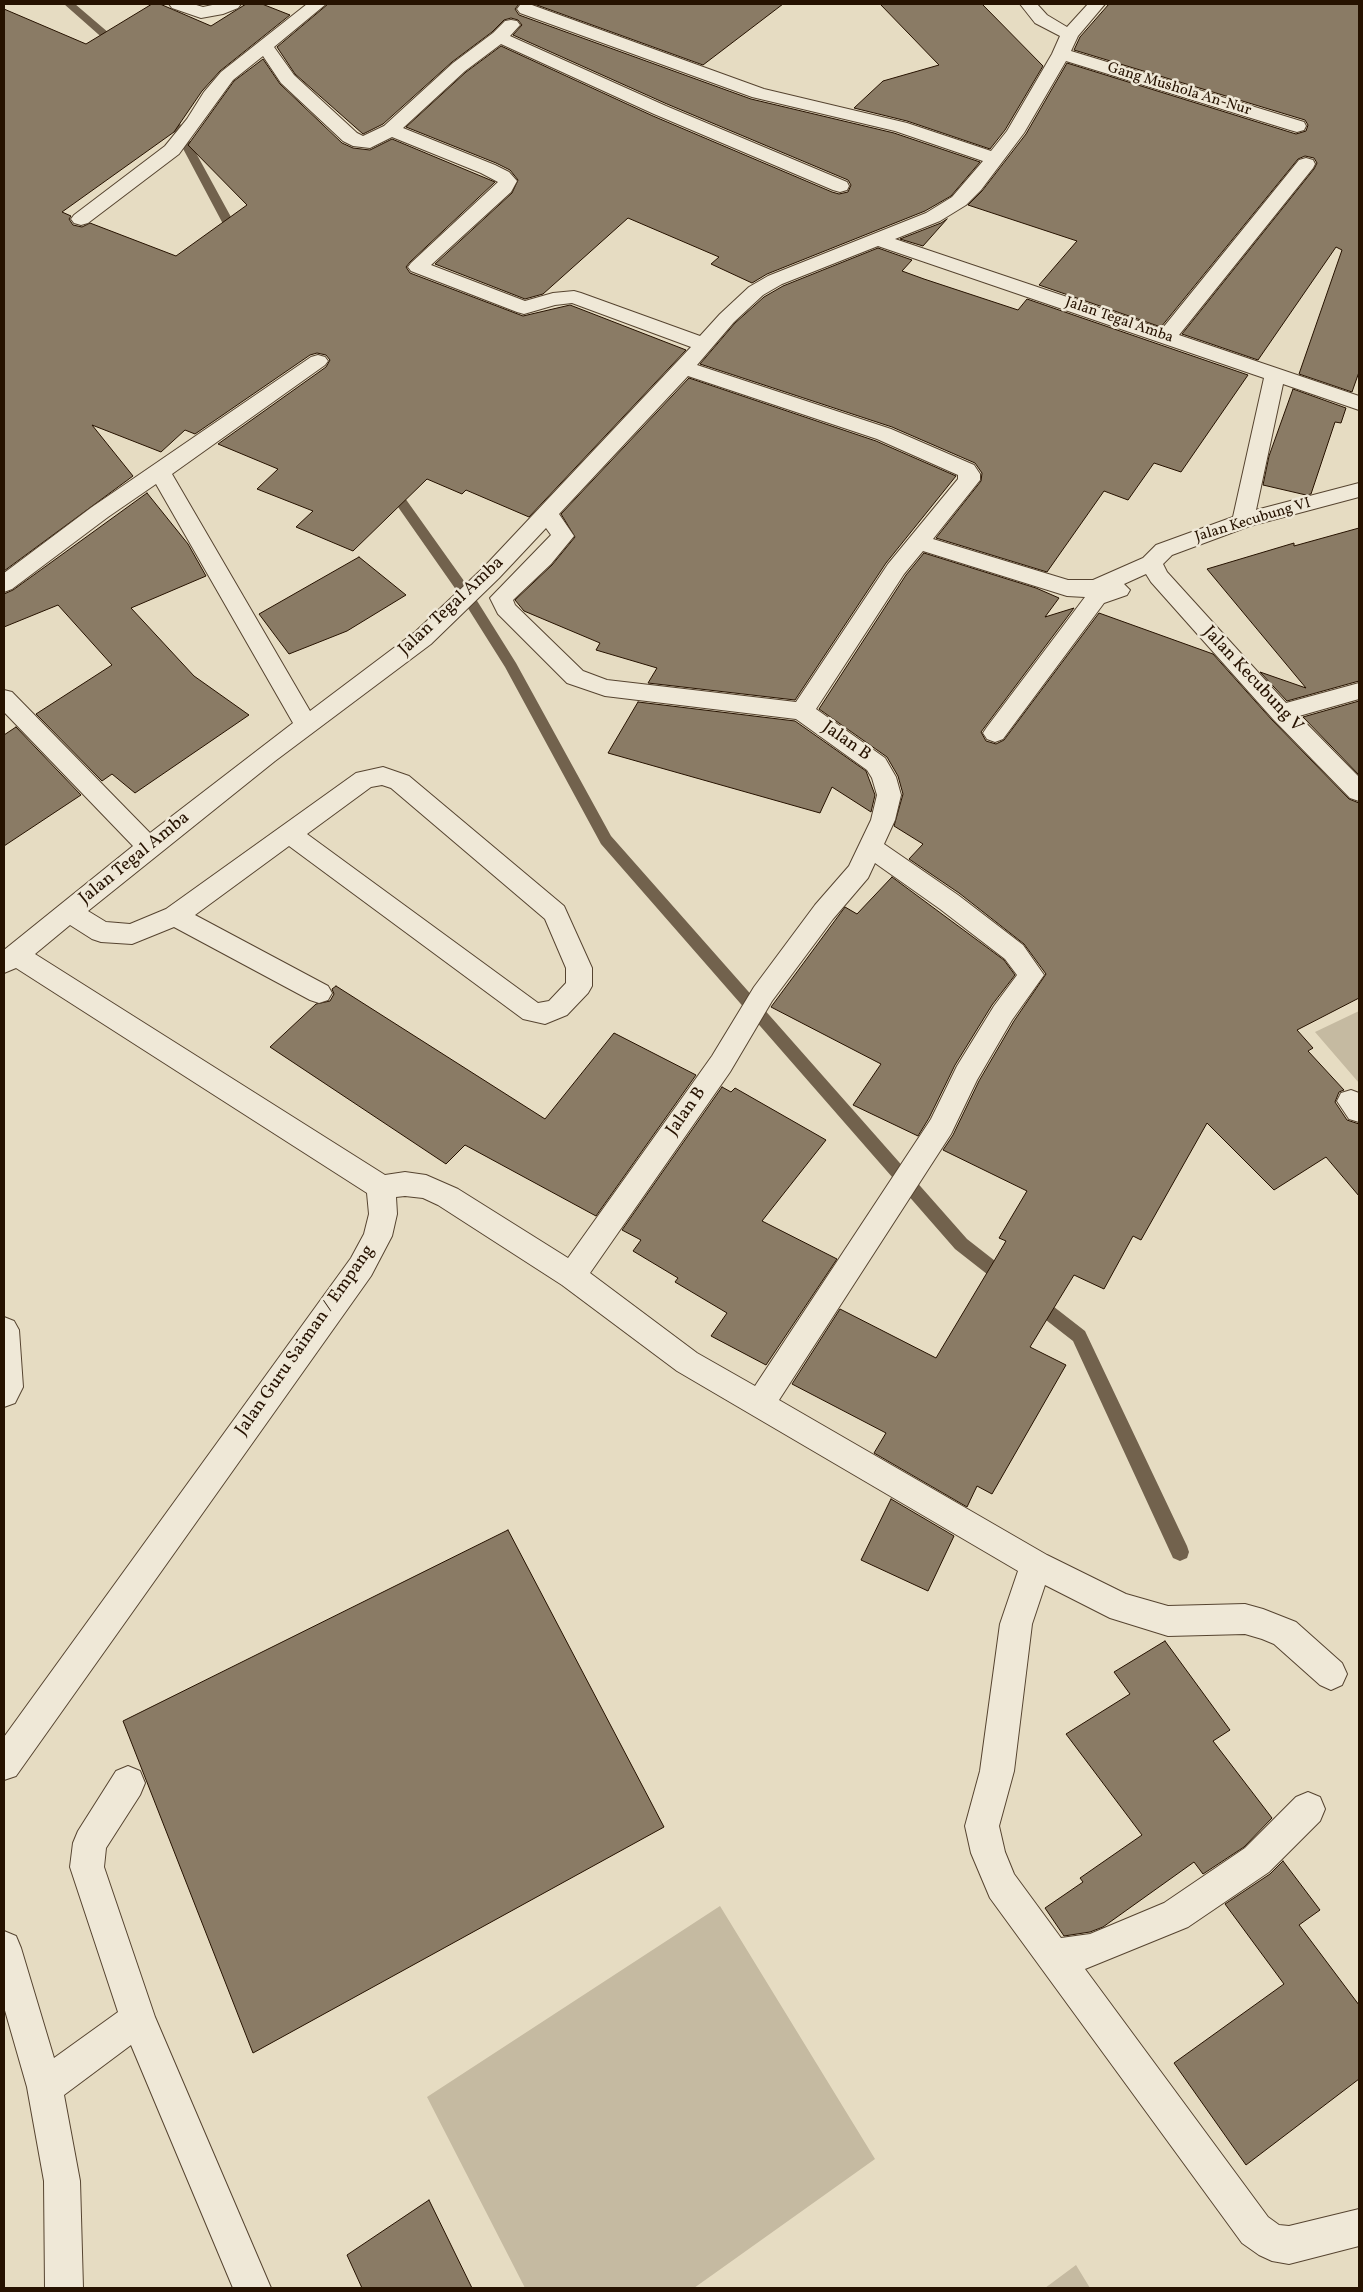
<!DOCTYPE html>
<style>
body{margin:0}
#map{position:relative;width:1363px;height:2292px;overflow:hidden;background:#e6dcc2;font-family:Vollkorn,serif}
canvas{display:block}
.frame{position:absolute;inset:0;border:5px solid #261200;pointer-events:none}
</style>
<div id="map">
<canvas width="1363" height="2292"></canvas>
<div class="frame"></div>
</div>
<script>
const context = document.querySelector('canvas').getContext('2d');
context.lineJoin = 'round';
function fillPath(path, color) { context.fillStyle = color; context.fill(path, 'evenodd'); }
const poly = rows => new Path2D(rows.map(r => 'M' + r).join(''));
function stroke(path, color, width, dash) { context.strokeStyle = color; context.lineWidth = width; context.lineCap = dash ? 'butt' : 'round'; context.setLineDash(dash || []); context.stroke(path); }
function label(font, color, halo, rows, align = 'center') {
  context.font = font + ' Vollkorn,serif'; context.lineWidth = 5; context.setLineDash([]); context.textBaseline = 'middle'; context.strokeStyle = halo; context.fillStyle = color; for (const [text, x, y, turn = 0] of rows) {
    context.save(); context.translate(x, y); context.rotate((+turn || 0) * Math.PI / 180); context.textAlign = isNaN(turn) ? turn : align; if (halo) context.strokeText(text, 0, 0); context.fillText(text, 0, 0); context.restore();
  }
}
fillPath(poly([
 [1359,1011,1359,1083,1315,1032],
 [720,1906,875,2159,694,2288,525,2288,427,2097],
 [1076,2265,1090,2288,1045,2288]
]), '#c5baa1');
fillPath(poly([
 [64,4,75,4,123,45,123,49,115,49,64,4],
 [167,106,172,109,243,239,241,241,233,241,231,239,162,109,167,106],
 [390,483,395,484,469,588,516,663,611,836,967,1239,1013,1275,1015,1280,1013,1285,1007,1287,1001,1285,955,1249,601,844,505,667,459,594,384,487,390,483],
 [1034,1294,1040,1296,1085,1331,1187,1546,1189,1552,1187,1558,1180,1561,1173,1558,1073,1341,1028,1306,1025,1301,1028,1296,1034,1294]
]), '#72624d');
const building = poly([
 [152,4,160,4,211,26,246,4,262,4,290,15,220,71,202,91,174,132,62,212,71,216,69,219,73,225,82,227,90,223,176,256,247,205,188,145,234,81,263,59,280,84,342,143,353,148,370,150,392,139,495,182,410,262,406,267,410,273,523,316,570,305,686,350,529,517,466,490,462,494,427,479,353,551,296,527,313,511,257,489,278,469,218,444,326,367,330,360,326,355,317,353,310,355,195,434,185,430,161,452,92,425,133,476,4,571,4,9,86,44,152,4],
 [328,4,519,4,515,9,519,15,751,99,894,133,980,162,951,196,925,211,767,274,752,283,711,264,719,257,628,218,543,294,525,299,435,264,512,193,518,180,510,170,496,163,406,127,466,72,501,46,653,116,832,192,839,194,848,192,851,185,848,180,667,104,513,35,522,25,518,20,511,18,504,20,492,32,452,62,383,124,363,134,295,74,277,47,328,4],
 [534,4,783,4,703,65,534,4],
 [880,4,982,4,1043,66,1005,130,990,149,907,121,854,108,883,81,939,65,880,4],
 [1109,4,1359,4,1359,372,1352,392,1299,374,1342,250,1336,247,1258,360,1182,334,1314,169,1317,163,1314,158,1305,156,1298,159,1161,327,1039,285,1077,241,968,205,982,191,1026,134,1067,63,1296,134,1306,131,1308,125,1305,120,1074,50,1080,37,1109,4],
 [947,219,923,246,900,239,941,223,947,219],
 [878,248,912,260,902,271,924,279,1018,310,1027,299,1248,375,1181,472,1154,463,1128,500,1104,491,1047,572,936,538,981,481,982,473,975,463,892,427,700,364,735,323,764,297,783,286,878,248],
 [689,378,876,441,956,476,886,563,795,700,648,683,657,668,596,650,600,643,524,611,515,600,552,565,575,537,561,514,689,378],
 [1293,389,1346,408,1341,423,1335,422,1311,494,1306,495,1263,485,1269,456,1293,389],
 [147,493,188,544,206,576,131,608,194,676,249,715,135,793,112,774,102,781,36,714,112,665,58,605,4,627,4,594,13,590,147,493],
 [1359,528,1359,681,1287,701,1260,672,1306,688,1207,569,1294,543,1294,546,1359,528],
 [924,553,1036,588,1059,598,1045,617,1074,608,981,732,986,741,996,744,1004,740,1099,613,1213,654,1272,720,1349,799,1359,803,1359,998,1297,1030,1313,1048,1308,1051,1344,1090,1339,1092,1335,1102,1347,1120,1359,1124,1359,1196,1326,1157,1274,1190,1207,1123,1141,1240,1133,1236,1104,1289,1074,1275,1030,1347,1066,1365,992,1494,977,1486,967,1507,874,1453,886,1433,792,1384,840,1309,936,1358,1006,1241,999,1238,1027,1191,943,1150,953,1135,979,1081,1014,1021,1046,974,1024,944,959,893,909,859,923,844,894,826,903,794,898,776,887,757,819,709,906,575,924,553],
 [359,557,406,595,347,631,289,654,259,614,359,557],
 [1359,701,1359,775,1303,717,1359,701],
 [638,702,795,721,866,771,875,795,871,812,832,787,820,813,608,753,638,702],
 [16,727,81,795,4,846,4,735,16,727],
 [892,877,1004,960,1015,975,992,1005,955,1065,929,1118,918,1136,853,1105,881,1064,771,1007,845,907,857,914,892,877],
 [336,986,545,1119,614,1033,696,1075,596,1216,465,1145,446,1164,270,1047,316,1004,330,1001,334,994,332,989,336,986],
 [722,1087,731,1092,735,1088,826,1140,762,1221,837,1259,766,1365,711,1336,727,1313,675,1282,678,1278,633,1251,641,1240,622,1230,722,1087],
 [891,1499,954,1536,928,1591,861,1560,891,1499],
 [508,1530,664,1827,253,2053,123,1721,508,1530],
 [1165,1641,1230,1730,1213,1741,1272,1818,1244,1847,1203,1874,1194,1862,1103,1927,1090,1932,1064,1936,1045,1908,1083,1882,1080,1878,1142,1835,1066,1734,1130,1694,1114,1672,1165,1641],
 [1283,1861,1320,1910,1299,1925,1359,2005,1359,2079,1246,2165,1174,2063,1284,1984,1225,1904,1270,1874,1283,1861],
 [429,2200,472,2288,362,2288,347,2255,429,2200]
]);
fillPath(building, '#8a7b65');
stroke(building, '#261200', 1);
const minor = poly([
 [169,4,193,4,203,7,217,4,241,4,238,8,223,14,201,18,172,8,169,4],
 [307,4,326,4,274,47,294,75,357,133,363,136,384,126,453,63,493,33,505,21,511,20,517,21,520,25,510,36,666,106,847,182,849,186,847,190,840,192,833,190,654,114,501,44,465,71,403,128,495,165,509,172,517,181,511,192,431,265,525,301,553,293,574,291,581,293,700,336,720,314,749,287,768,276,926,213,952,197,983,161,895,131,752,97,520,13,517,9,520,5,532,5,764,89,907,123,991,151,1007,131,1052,54,1060,36,1035,23,1020,4,1037,4,1047,15,1067,27,1088,4,1105,4,1078,36,1071,51,1304,122,1306,126,1304,130,1297,132,1290,130,1066,61,1024,133,981,190,966,205,940,221,895,239,1162,329,1299,160,1306,158,1313,160,1315,164,1313,168,1179,335,1359,396,1359,410,1283,384,1256,510,1359,483,1359,497,1250,526,1172,555,1163,564,1167,572,1286,703,1359,683,1359,699,1299,716,1359,777,1359,801,1350,798,1273,719,1151,582,1146,574,1124,584,1130,590,1127,595,1104,603,1003,739,995,742,987,739,983,733,987,727,1085,597,1067,596,923,551,904,574,816,709,885,758,896,777,901,795,895,820,884,844,958,895,1023,945,1044,975,1012,1020,977,1080,951,1134,779,1400,1047,1555,1126,1594,1168,1606,1245,1604,1263,1609,1296,1622,1342,1663,1347,1674,1342,1685,1331,1690,1320,1685,1274,1644,1262,1639,1245,1634,1168,1636,1110,1618,1045,1585,1032,1624,1014,1771,999,1826,1005,1852,1014,1874,1061,1938,1090,1934,1164,1903,1245,1848,1296,1797,1308,1792,1320,1797,1325,1809,1320,1821,1269,1872,1188,1927,1085,1969,1268,2217,1279,2225,1289,2226,1359,2209,1359,2246,1289,2264,1272,2261,1259,2255,1242,2243,990,1898,971,1853,965,1826,980,1771,1000,1624,1018,1571,677,1371,562,1285,438,1205,423,1198,405,1196,396,1197,397,1214,392,1236,371,1276,16,1776,4,1780,4,1737,351,1258,364,1234,369,1214,367,1193,16,968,4,973,4,950,133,846,4,712,4,690,12,692,150,833,293,723,156,484,108,517,12,589,4,592,4,573,92,507,311,357,318,355,325,357,328,361,325,365,172,474,310,711,415,632,483,568,691,347,572,303,555,305,524,314,517,312,411,271,408,267,411,263,498,182,481,173,392,137,370,148,353,146,343,141,281,83,263,56,233,80,179,154,88,223,81,225,74,223,71,219,74,215,165,146,187,119,204,92,221,72,307,4],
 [878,246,1264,378,1233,517,1156,545,1143,558,1093,580,1068,580,933,539,980,480,980,474,974,465,891,429,697,365,734,322,763,295,782,284,878,246],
 [688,376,877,439,958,475,958,479,888,564,796,702,607,680,583,671,515,605,513,600,551,564,574,536,559,514,688,376],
 [546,528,551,535,490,598,498,614,567,683,605,696,796,719,867,770,872,778,877,795,871,820,849,866,815,905,754,987,712,1056,568,1258,458,1189,426,1175,405,1172,385,1175,35,954,70,925,92,939,101,942,132,944,174,927,310,1000,319,1003,328,1000,332,993,328,986,195,915,289,846,523,1019,545,1024,567,1015,588,993,592,986,592,968,564,906,409,776,383,767,356,773,166,909,130,924,106,922,88,911,275,761,431,644,499,578,546,528],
 [382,785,391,788,545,919,566,968,566,983,549,1001,538,1003,307,834,371,787,382,785],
 [875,863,940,909,1005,959,1017,975,994,1006,957,1066,931,1119,755,1386,697,1353,590,1273,730,1072,772,1001,833,919,868,878,875,863],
 [1351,1090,1359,1093,1359,1122,1349,1119,1337,1101,1341,1093,1351,1090],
 [4,1317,14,1321,19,1330,23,1387,15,1403,4,1407,4,1317],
 [128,1766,140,1771,145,1783,140,1795,106,1848,104,1867,155,2017,271,2288,233,2288,131,2045,64,2095,80,2181,83,2288,45,2288,44,2181,27,2087,4,2007,4,1931,16,1936,21,1948,54,2058,118,2012,70,1867,73,1843,78,1831,116,1771,128,1766]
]);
stroke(minor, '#564430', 2);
fillPath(minor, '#efe8d7');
label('15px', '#261200', '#efe8d7', [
 ["Gang Mushola An-Nur",1179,90,17],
 ["Jalan Tegal Amba",1119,321,19],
 ["Jalan Kecubung VI",1253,521,-17]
]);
label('18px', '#261200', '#efe8d7', [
 ["Jalan Tegal Amba",452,607,-43],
 ["Jalan Kecubung V",1252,680,47],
 ["Jalan B",846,742,35],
 ["Jalan Tegal Amba",135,859,-39],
 ["Jalan B",687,1112,-55],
 ["Jalan Guru Saiman / Empang",306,1341,-55]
]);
</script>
